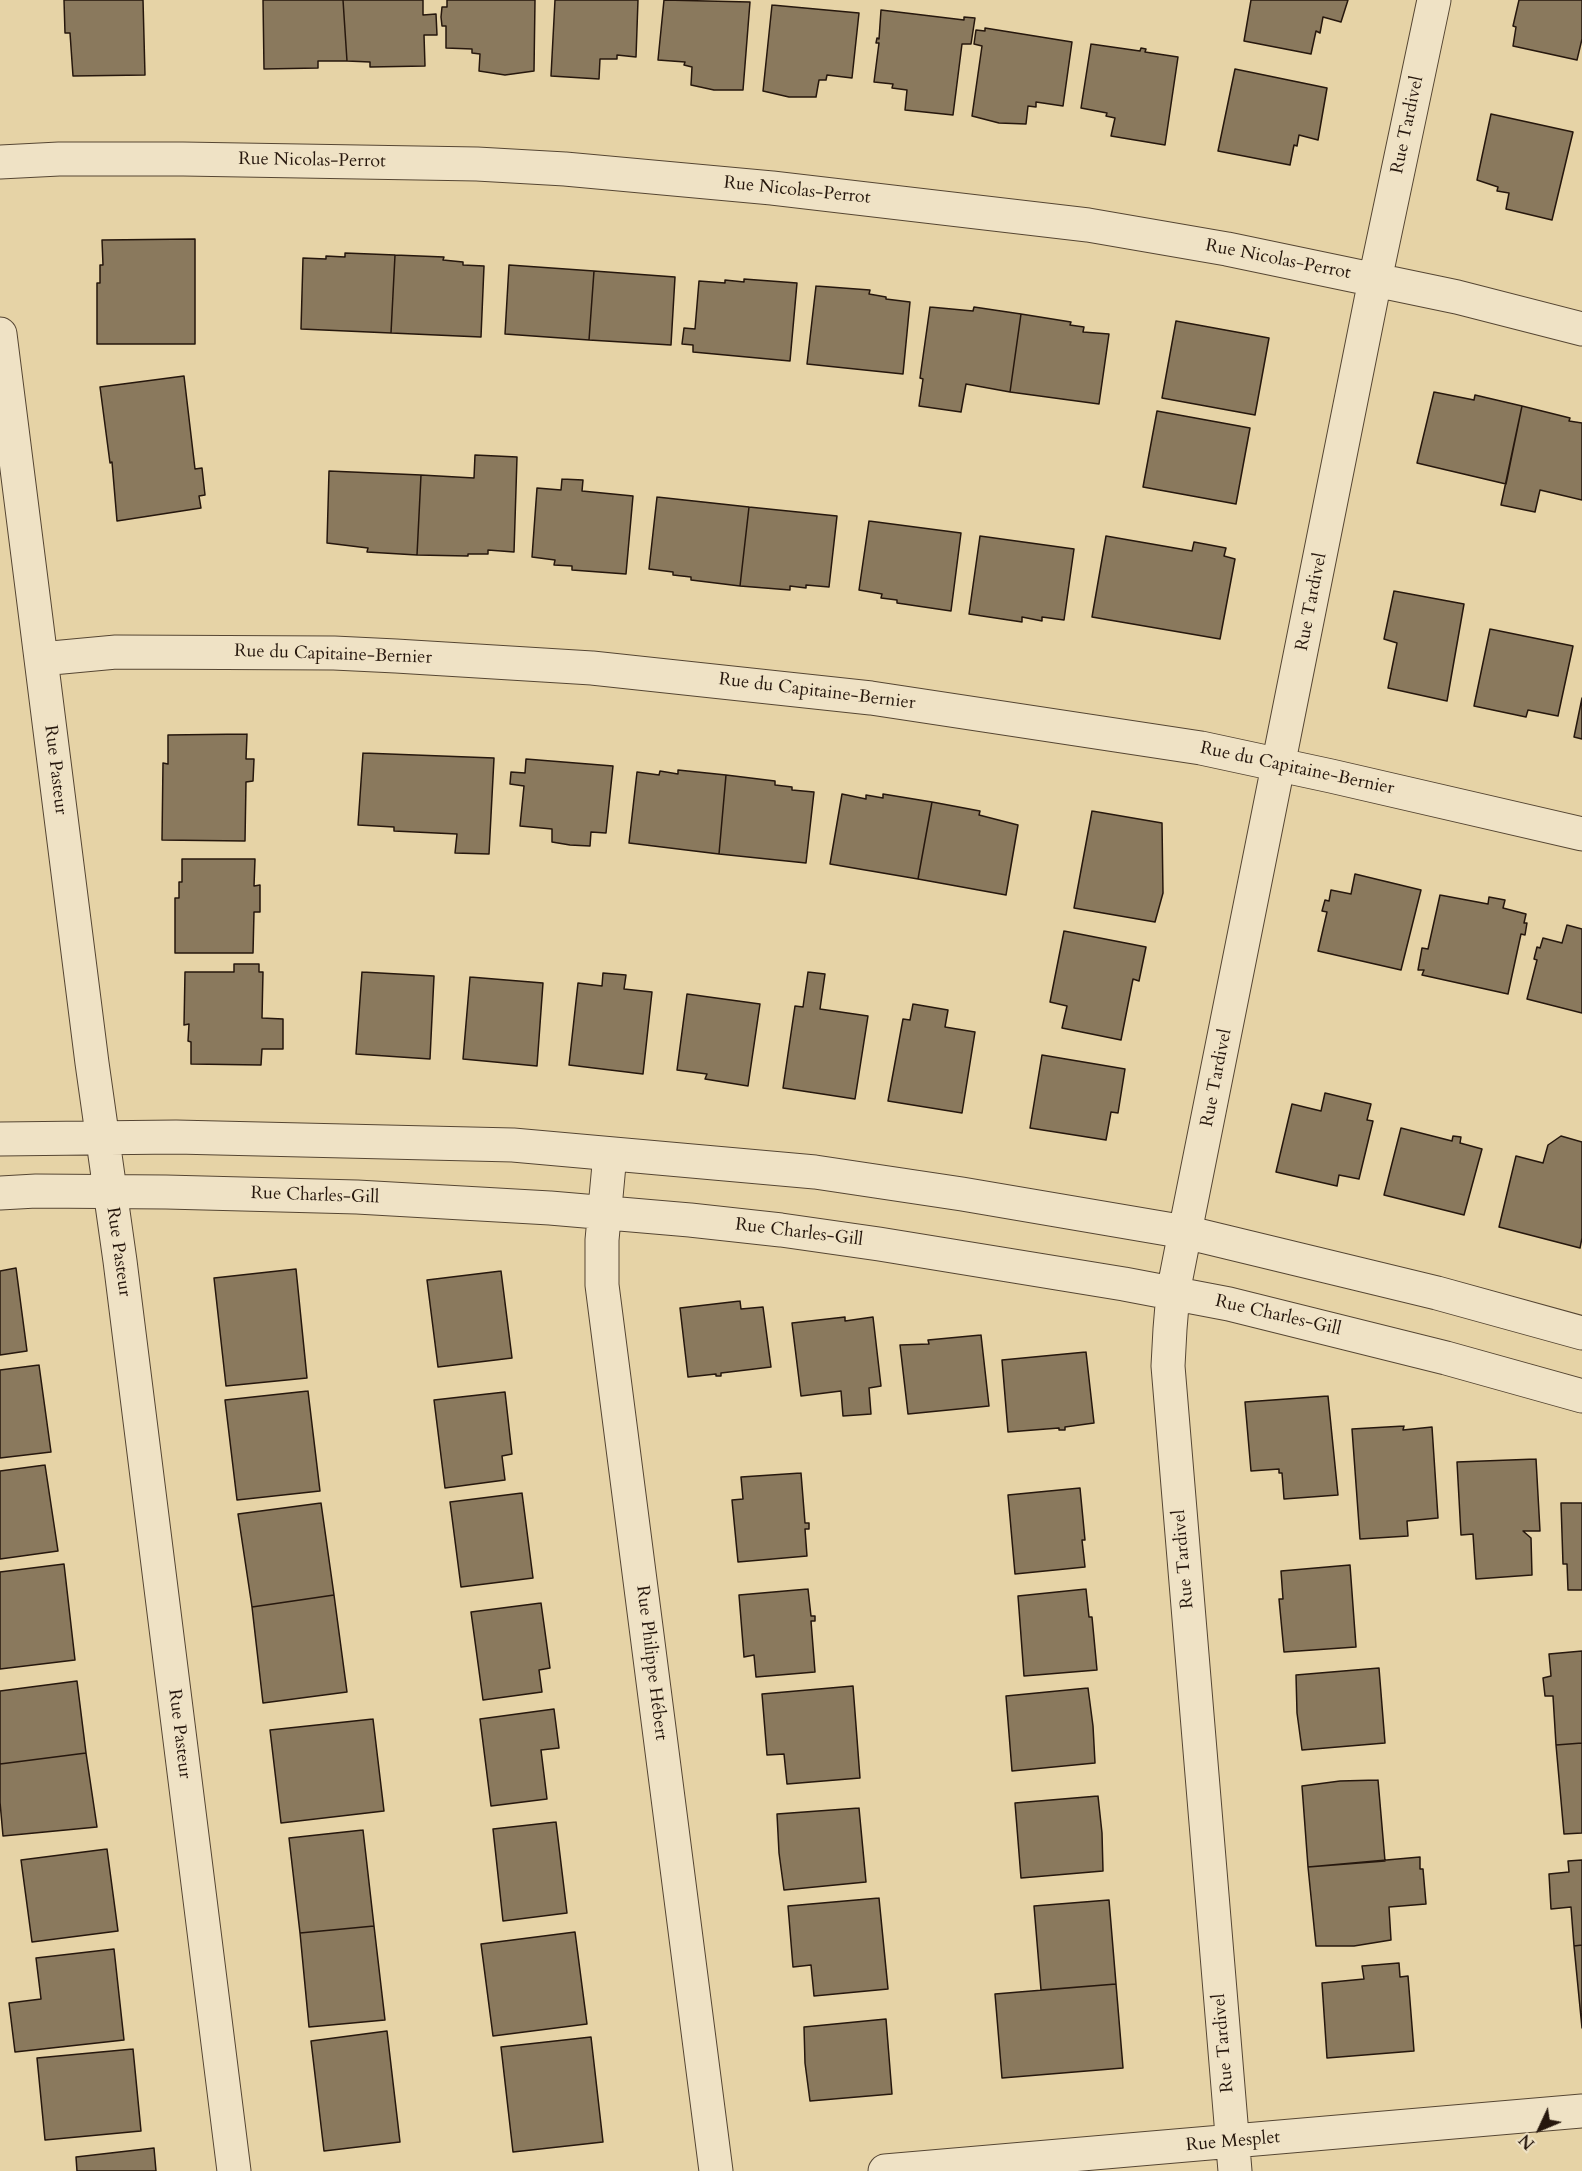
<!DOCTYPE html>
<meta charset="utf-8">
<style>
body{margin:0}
#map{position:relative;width:1582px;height:2171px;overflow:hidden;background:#e6d3a6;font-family:Cardo,serif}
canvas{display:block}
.north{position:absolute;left:1510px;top:2099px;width:60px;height:60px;-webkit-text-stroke:4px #efe2c5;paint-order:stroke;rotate:226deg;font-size:16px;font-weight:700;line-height:24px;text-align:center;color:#26170d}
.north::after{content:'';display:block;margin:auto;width:21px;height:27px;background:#26170d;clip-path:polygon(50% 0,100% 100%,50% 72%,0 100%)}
</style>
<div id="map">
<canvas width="1582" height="2171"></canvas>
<div class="north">N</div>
</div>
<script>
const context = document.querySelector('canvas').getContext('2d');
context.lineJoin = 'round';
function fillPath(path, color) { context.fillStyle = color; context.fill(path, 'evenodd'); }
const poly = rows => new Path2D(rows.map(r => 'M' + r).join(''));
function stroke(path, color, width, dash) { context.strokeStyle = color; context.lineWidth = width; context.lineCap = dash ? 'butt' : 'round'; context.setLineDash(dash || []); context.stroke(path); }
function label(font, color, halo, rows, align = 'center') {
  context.font = font + ' Cardo,serif'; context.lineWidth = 5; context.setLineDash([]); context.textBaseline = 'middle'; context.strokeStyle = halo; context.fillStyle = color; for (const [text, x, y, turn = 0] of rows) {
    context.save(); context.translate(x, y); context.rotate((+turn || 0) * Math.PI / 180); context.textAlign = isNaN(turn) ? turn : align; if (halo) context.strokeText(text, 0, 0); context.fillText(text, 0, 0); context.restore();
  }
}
const building = poly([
 [64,0,143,0,145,75,73,76,70,33,65,33,64,0],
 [263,0,343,0,347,61,318,61,318,68,264,69,263,0],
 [343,0,423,0,423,15,436,14,437,35,424,35,425,66,370,67,370,62,347,61,343,0],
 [447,0,535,0,534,71,505,75,479,71,480,54,472,53,472,49,446,48,446,26,442,26,441,17,442,7,447,7,447,0],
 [555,0,638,0,636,57,617,55,617,59,600,59,599,79,551,76,555,0],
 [664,0,750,2,743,90,714,90,691,85,692,67,684,65,685,62,658,60,664,0],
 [1251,0,1348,0,1341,22,1323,17,1320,33,1316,31,1311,54,1244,41,1251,0],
 [1519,0,1582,0,1582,39,1577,60,1513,46,1516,27,1513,26,1519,0],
 [772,5,859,13,852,78,827,75,826,80,819,80,816,97,789,97,763,91,772,5],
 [881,10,964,20,964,17,975,18,971,44,962,44,953,115,905,110,907,90,892,88,893,84,874,82,879,43,876,43,877,38,879,39,881,10],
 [985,28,1072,42,1063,106,1036,102,1036,107,1028,106,1026,124,999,123,972,116,982,46,974,44,976,30,985,31,985,28],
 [1091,44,1140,51,1141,48,1146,49,1145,52,1178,57,1165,145,1111,136,1115,118,1106,116,1107,113,1081,108,1091,44],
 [1235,69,1327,88,1318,140,1299,135,1297,146,1294,145,1290,165,1218,151,1235,69],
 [1491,114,1573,132,1552,220,1506,209,1509,193,1497,191,1498,187,1477,180,1491,114],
 [195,239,195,344,97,344,97,283,100,283,100,265,103,265,102,240,195,239],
 [345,253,395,255,391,333,301,329,303,258,326,259,326,256,345,257,345,253],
 [395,255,444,257,443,260,463,262,463,265,484,266,481,337,391,333,395,255],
 [509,265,594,271,589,340,505,334,509,265],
 [594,271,675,277,671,345,589,340,594,271],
 [744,279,797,283,790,361,693,352,693,345,682,344,684,328,695,329,699,281,725,283,725,280,744,282,744,279],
 [816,286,870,290,869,294,886,297,886,299,910,302,903,374,807,364,816,286],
 [930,307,973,311,974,307,1021,314,1010,392,966,384,961,412,919,406,923,379,920,378,930,307],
 [1021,314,1071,322,1070,325,1084,327,1083,332,1109,334,1099,404,1010,392,1021,314],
 [1176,321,1269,338,1255,415,1162,398,1176,321],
 [184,376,195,469,202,468,205,495,199,496,201,508,117,521,112,462,110,463,100,387,184,376],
 [1434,392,1474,400,1475,395,1522,406,1506,484,1417,463,1434,392],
 [1522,406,1570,418,1569,421,1582,423,1582,500,1540,490,1535,512,1501,505,1522,406],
 [1157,411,1250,428,1236,504,1143,487,1157,411],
 [475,455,517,457,514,552,488,550,488,554,468,554,468,556,417,555,421,475,474,478,475,455],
 [329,471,421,475,417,555,367,552,368,548,327,543,329,471],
 [562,479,583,480,582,491,633,496,626,574,572,570,572,566,554,565,555,560,532,557,537,488,561,490,562,479],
 [657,497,749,507,740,586,691,580,691,577,673,575,673,572,649,569,657,497],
 [749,507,837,516,829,587,806,585,806,588,790,586,790,590,740,586,749,507],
 [869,521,961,533,951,611,897,603,897,600,881,598,882,594,859,590,869,521],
 [980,536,1074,549,1064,620,1042,617,1042,621,1022,617,1022,622,969,614,980,536],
 [1106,536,1192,551,1194,542,1226,548,1224,556,1235,559,1220,639,1092,617,1106,536],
 [1394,591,1464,604,1447,701,1388,688,1397,643,1384,639,1394,591],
 [1490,629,1573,646,1558,716,1528,710,1526,717,1474,706,1490,629],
 [1582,698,1582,739,1574,737,1582,698],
 [247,734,246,759,254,759,253,781,246,782,245,841,162,840,163,763,168,764,168,735,247,734],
 [363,753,494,758,489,854,455,853,457,834,394,831,394,827,358,825,363,753],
 [526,759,613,766,606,833,591,832,590,846,570,845,552,842,552,829,520,826,524,786,510,784,511,772,525,773,526,759],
 [678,770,726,775,719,854,629,843,637,772,659,775,660,771,678,774,678,770],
 [726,775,775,781,775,785,792,787,792,790,814,792,806,863,719,854,726,775],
 [842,794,866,799,866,795,883,798,883,794,932,802,918,879,830,864,842,794],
 [932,802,980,811,979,815,1018,825,1006,895,918,879,932,802],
 [1092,811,1162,823,1163,893,1155,922,1074,908,1092,811],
 [182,859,255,859,254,886,260,885,260,912,254,912,253,953,175,953,175,898,179,898,179,882,182,882,182,859],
 [1355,874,1421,890,1401,970,1318,951,1327,912,1322,911,1325,900,1329,901,1331,890,1351,894,1355,874],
 [1440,895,1488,904,1489,897,1505,900,1503,908,1526,914,1524,923,1527,923,1525,935,1521,934,1508,994,1422,975,1424,970,1418,970,1422,948,1428,949,1440,895],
 [1567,925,1582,929,1582,1013,1527,999,1537,960,1534,959,1537,947,1540,948,1543,938,1562,943,1567,925],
 [1064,931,1146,947,1139,981,1133,979,1121,1040,1062,1028,1067,1006,1050,1002,1064,931],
 [234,964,259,964,259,972,263,972,262,1018,283,1019,283,1049,262,1049,261,1065,191,1064,191,1042,188,1041,189,1024,184,1025,185,972,234,972,234,964],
 [362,972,434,976,430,1059,356,1054,362,972],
 [808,972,825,974,820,1009,868,1016,855,1099,783,1088,795,1006,803,1007,808,972],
 [603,973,626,975,624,989,652,992,643,1074,569,1065,578,983,602,986,603,973],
 [470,977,543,983,537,1066,463,1059,470,977],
 [687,994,760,1004,748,1086,705,1079,707,1074,677,1070,687,994],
 [913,1004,948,1010,945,1027,975,1032,962,1113,888,1101,903,1019,910,1020,913,1004],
 [1042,1055,1125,1069,1118,1113,1111,1112,1106,1140,1030,1128,1042,1055],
 [1325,1093,1371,1104,1367,1120,1373,1121,1359,1179,1339,1175,1337,1186,1276,1172,1292,1104,1321,1111,1325,1093],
 [1401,1128,1452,1141,1453,1136,1461,1137,1460,1143,1482,1149,1464,1215,1384,1195,1401,1128],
 [1561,1136,1582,1142,1582,1238,1580,1248,1499,1227,1516,1156,1543,1163,1548,1145,1561,1136],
 [16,1268,27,1351,0,1355,0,1271,16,1268],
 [296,1269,307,1378,226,1386,214,1278,296,1269],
 [501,1271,512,1358,438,1367,427,1280,501,1271],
 [740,1301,741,1309,763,1307,771,1367,721,1373,721,1376,716,1376,716,1374,688,1377,680,1308,740,1301],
 [845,1317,845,1321,873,1317,881,1386,869,1388,871,1414,843,1416,841,1391,801,1396,792,1323,845,1317],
 [981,1335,989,1406,908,1414,900,1345,929,1344,928,1340,981,1335],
 [1086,1352,1094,1423,1065,1427,1065,1430,1059,1430,1059,1428,1008,1432,1002,1360,1086,1352],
 [39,1365,51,1452,0,1458,0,1370,39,1365],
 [308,1391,320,1491,237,1500,225,1400,308,1391],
 [505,1392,512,1454,502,1456,505,1480,445,1488,434,1400,505,1392],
 [1328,1396,1338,1495,1284,1499,1282,1473,1279,1473,1279,1469,1251,1471,1245,1402,1328,1396],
 [1404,1426,1403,1430,1432,1427,1438,1518,1407,1521,1408,1536,1360,1539,1352,1429,1404,1426],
 [1536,1459,1540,1531,1523,1531,1531,1538,1532,1575,1476,1579,1473,1534,1461,1535,1457,1462,1536,1459],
 [45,1465,58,1551,0,1559,0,1471,45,1465],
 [801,1473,805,1523,809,1523,809,1529,805,1529,807,1556,738,1562,732,1500,743,1499,741,1477,801,1473],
 [1080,1488,1085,1540,1082,1540,1085,1567,1015,1574,1008,1495,1080,1488],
 [522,1493,533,1578,461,1587,450,1502,522,1493],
 [321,1503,334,1595,252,1607,238,1514,321,1503],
 [1561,1503,1582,1503,1582,1590,1568,1590,1567,1564,1563,1564,1561,1503],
 [64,1564,75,1660,0,1669,0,1572,64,1564],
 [1350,1565,1356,1647,1284,1652,1279,1599,1283,1599,1281,1571,1350,1565],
 [808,1589,811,1616,815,1616,815,1621,811,1621,815,1672,756,1677,754,1655,744,1657,739,1595,808,1589],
 [1086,1589,1089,1617,1092,1617,1097,1670,1024,1676,1018,1596,1086,1589],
 [334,1595,347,1692,263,1703,252,1607,334,1595],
 [541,1603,550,1668,539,1670,542,1692,483,1700,471,1612,541,1603],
 [1582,1651,1582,1743,1556,1745,1553,1696,1545,1696,1543,1678,1551,1676,1549,1654,1582,1651],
 [1379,1668,1385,1743,1302,1750,1297,1713,1296,1675,1379,1668],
 [77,1681,86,1753,0,1764,0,1691,77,1681],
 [853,1686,860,1778,787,1784,784,1754,767,1755,762,1694,853,1686],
 [1088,1688,1093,1726,1095,1763,1012,1771,1006,1696,1088,1688],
 [554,1709,559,1748,541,1750,547,1799,491,1806,480,1719,554,1709],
 [373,1719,384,1811,281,1823,270,1730,373,1719],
 [1582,1743,1582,1833,1564,1834,1556,1745,1582,1743],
 [86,1753,97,1827,3,1836,0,1802,0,1764,86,1753],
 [1378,1780,1385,1861,1308,1867,1302,1786,1340,1781,1378,1780],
 [1098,1796,1102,1833,1103,1871,1021,1878,1015,1803,1098,1796],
 [859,1808,866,1882,784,1890,779,1853,777,1814,859,1808],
 [556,1822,567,1913,503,1921,493,1829,556,1822],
 [363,1830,374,1926,300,1933,289,1838,363,1830],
 [107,1849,118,1931,32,1942,21,1860,107,1849],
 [1420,1857,1420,1869,1423,1869,1426,1904,1389,1907,1391,1940,1354,1946,1316,1946,1308,1867,1420,1857],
 [1582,1860,1582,1945,1574,1946,1571,1907,1551,1909,1549,1874,1569,1872,1568,1861,1582,1860],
 [879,1898,888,1989,814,1996,811,1965,793,1967,788,1906,879,1898],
 [1109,1900,1116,1984,1041,1990,1034,1906,1109,1900],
 [374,1926,385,2020,309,2027,300,1933,374,1926],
 [575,1932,587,2024,493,2036,481,1944,575,1932],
 [1582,1945,1582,2028,1574,1946,1582,1945],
 [114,1949,124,2040,15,2052,9,2003,41,1999,36,1958,114,1949],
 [1399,1963,1400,1977,1408,1976,1414,2051,1327,2058,1322,1983,1364,1979,1362,1966,1399,1963],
 [1116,1984,1123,2068,1002,2078,995,1994,1116,1984],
 [886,2019,892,2094,810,2101,805,2063,804,2027,886,2019],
 [387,2031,400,2142,324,2151,311,2041,387,2031],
 [591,2037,603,2142,513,2152,501,2047,591,2037],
 [133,2049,141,2131,45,2140,37,2058,133,2049],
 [154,2148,156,2171,77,2171,76,2157,154,2148]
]);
fillPath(building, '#8a795d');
stroke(building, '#26170d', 1.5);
const minor = poly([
 [0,162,59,159,183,159,477,164,565,169,772,188,1088,225,1227,249,1457,297,1582,329],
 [0,334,92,1063,120,1261,234,2171],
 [41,659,116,652,334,653,396,656,592,668,871,698,1201,748,1331,776,1582,834],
 [0,1139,176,1137,513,1145,815,1172,962,1194,1185,1232,1437,1293,1582,1333],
 [610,1154,602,1240,602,1285,716,2171],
 [0,1193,36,1191,166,1192,357,1197,550,1208,690,1220,781,1230,879,1244,1124,1284,1229,1304,1446,1358,1582,1396],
 [885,2171,1582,2111],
 [1235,2171,1168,1366,1170,1329,1173,1293,1185,1232,1375,280,1434,0]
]);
stroke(minor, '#564633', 35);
stroke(minor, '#efe2c5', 33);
label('18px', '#26170d', '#efe2c5', [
 ["Rue Tardivel",1408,125,-78],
 ["Rue Nicolas-Perrot",312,161,1],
 ["Rue Nicolas-Perrot",797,191,6],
 ["Rue Nicolas-Perrot",1278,260,11],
 ["Rue Tardivel",1312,602,-79],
 ["Rue du Capitaine-Bernier",333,655,2],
 ["Rue du Capitaine-Bernier",817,692,7],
 ["Rue du Capitaine-Bernier",1297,769,12],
 ["Rue Pasteur",55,770,83],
 ["Rue Tardivel",1217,1078,-79],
 ["Rue Charles-Gill",315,1196,2],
 ["Rue Charles-Gill",799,1233,7],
 ["Rue Pasteur",118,1252,82],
 ["Rue Charles-Gill",1278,1316,13],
 ["Rue Tardivel",1184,1559,-95],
 ["Rue Philippe Hébert",651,1663,83],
 ["Rue Pasteur",179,1734,83],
 ["Rue Tardivel",1224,2043,-95],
 ["Rue Mesplet",1233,2142,-5]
]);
</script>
